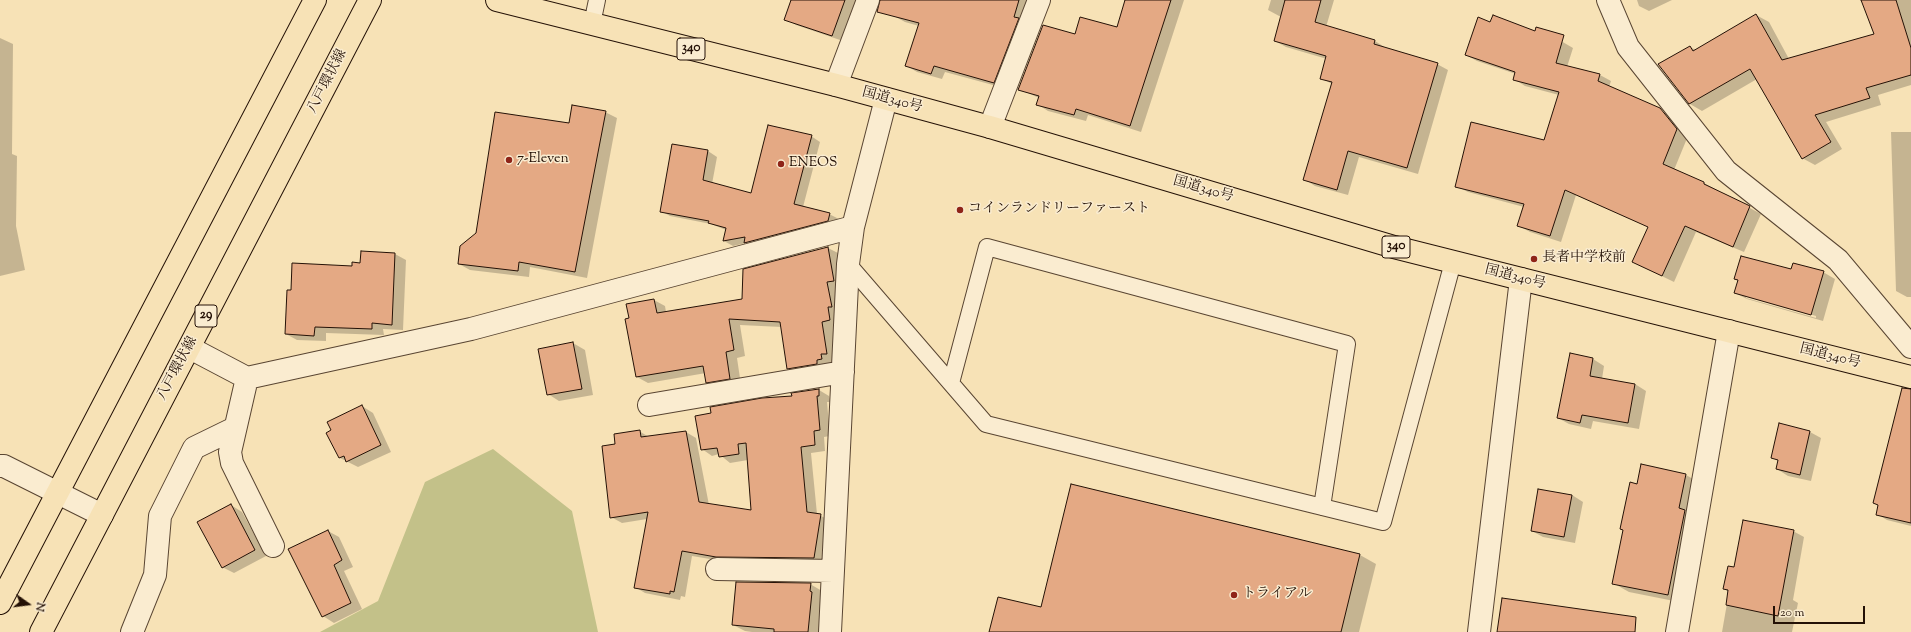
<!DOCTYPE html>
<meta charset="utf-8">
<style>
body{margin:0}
#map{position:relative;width:1911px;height:632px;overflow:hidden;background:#f7e2b6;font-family:"Sorts Mill Goudy",serif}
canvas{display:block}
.north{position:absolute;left:8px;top:584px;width:40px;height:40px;-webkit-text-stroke:3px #faecd0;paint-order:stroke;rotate:104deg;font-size:11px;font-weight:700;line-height:16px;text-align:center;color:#241106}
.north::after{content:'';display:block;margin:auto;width:14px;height:18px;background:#241106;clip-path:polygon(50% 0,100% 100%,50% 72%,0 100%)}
.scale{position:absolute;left:1773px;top:606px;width:92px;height:18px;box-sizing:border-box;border:2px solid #241106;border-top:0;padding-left:5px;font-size:12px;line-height:14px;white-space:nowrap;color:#241106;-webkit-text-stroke:3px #faecd0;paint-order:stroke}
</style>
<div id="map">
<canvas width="1911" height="632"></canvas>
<div class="north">N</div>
<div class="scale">20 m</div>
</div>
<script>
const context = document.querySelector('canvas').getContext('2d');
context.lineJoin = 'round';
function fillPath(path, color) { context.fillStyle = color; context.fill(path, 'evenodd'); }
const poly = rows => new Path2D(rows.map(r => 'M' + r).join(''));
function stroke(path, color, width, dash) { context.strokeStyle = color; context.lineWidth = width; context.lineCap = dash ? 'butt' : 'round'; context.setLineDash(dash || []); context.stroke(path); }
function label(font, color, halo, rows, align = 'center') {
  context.font = font + ' "Sorts Mill Goudy","Noto Serif JP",serif'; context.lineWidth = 3; context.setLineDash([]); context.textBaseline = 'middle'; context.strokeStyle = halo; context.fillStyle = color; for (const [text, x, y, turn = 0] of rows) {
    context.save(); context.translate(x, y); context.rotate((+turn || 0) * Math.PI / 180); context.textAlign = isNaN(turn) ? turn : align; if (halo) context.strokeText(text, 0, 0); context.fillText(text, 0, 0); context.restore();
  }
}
fillPath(poly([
 [493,449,572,511,598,632,320,632,378,601,425,482]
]), '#c3c189');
fillPath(poly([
 [792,0,857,0,843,41,796,25,786,19],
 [893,0,1031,0,1004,88,945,72,942,79,917,72,907,66,919,26,905,22,894,16],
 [1126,0,1184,0,1141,132,1088,115,1086,121,1048,111,1037,104,1039,98,1019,89,1076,36,1118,28],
 [1271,0,1334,0,1326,27,1375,41,1386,48,1437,64,1448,70,1418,174,1359,157,1348,195,1315,186,1304,179,1332,84,1321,78,1327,59,1286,47,1275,41,1281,17,1268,10],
 [1637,0,1672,0,1649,11,1639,6],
 [1862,0,1911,0,1911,85,1878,95,1881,105,1826,122,1842,149,1815,165,1802,158,1757,79,1702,111,1690,104,1660,65,1690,47,1696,50,1756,15,1769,22,1789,59,1875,35],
 [1491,23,1561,41,1573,48,1567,67,1600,75,1611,81,1609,87,1672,116,1688,136,1674,170,1704,183,1761,214,1744,252,1696,232,1674,282,1633,262,1649,227,1576,195,1561,242,1530,232,1519,226,1524,207,1468,192,1456,186,1544,141,1559,95,1525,86,1514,79,1516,74,1477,61,1466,55],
 [0,38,13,44,12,154,17,156,16,226,25,270,0,276],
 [605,112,617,118,587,278,530,267,529,277,470,270,459,264,477,233,570,125],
 [1891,132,1911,132,1911,297,1907,297,1896,291],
 [811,136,820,142,803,207,829,214,839,219,837,225,754,248,746,243,733,246,724,241,726,230,711,224,670,216,661,211,673,145,708,151,717,157,712,184,751,194],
 [828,248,840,254,841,326,833,328,838,360,833,365,800,375,788,368,782,327,740,325,745,356,737,358,741,385,718,388,707,382,706,373,648,383,637,377,630,319,654,300,665,306,666,312,743,300,744,270],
 [362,252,395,254,406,260,403,330,383,329,384,335,326,333,326,341,297,340,286,334,292,291,361,264],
 [1792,270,1823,272,1835,279,1823,321,1747,299,1735,293,1739,281,1735,279],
 [1746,296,1816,316,1816,318,1746,298],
 [573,343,585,350,593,395,559,401,548,394,539,350],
 [1571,354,1593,359,1604,366,1602,379,1635,384,1646,391,1639,429,1593,421,1591,429,1569,424,1558,418],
 [819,390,829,396,830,402,827,402,830,436,824,437,825,451,811,453,817,514,831,521,825,564,728,562,692,556,685,597,681,596,680,600,645,593,635,587,647,519,622,523,611,517,616,445,639,431,649,437,686,432,696,438,709,505,752,511,748,460,730,463,719,454,712,456,702,449,793,397],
 [362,406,373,413,391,452,358,467,340,458],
 [1779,425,1810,432,1821,438,1811,481,1788,476,1777,469,1779,461,1772,457],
 [1911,434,1911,526,1887,520,1877,514,1879,506,1874,503],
 [1686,475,1702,484,1684,603,1629,592,1613,583,1624,530,1638,485],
 [1572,495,1583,502,1575,543,1543,537,1532,531],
 [231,505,242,512,266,556,234,573,222,567],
 [328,531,339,537,353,567,344,571,362,609,334,623,323,616],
 [1793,531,1804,537,1793,600,1798,603,1792,632,1722,632,1729,592,1724,589,1735,568],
 [1360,555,1376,564,1359,632,990,632,1041,608],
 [810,584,822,591,820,632,752,632,745,631,733,625]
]), '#0003');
const building = poly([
 [791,0,845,0,832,36,784,20,791,0],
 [880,0,1019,0,1014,17,1019,18,994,83,934,66,931,74,905,66,919,23,877,12,880,0],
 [1125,0,1171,0,1130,126,1076,109,1074,115,1036,105,1039,96,1018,90,1043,25,1075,34,1080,17,1117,27,1125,0],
 [1285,0,1321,0,1315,22,1375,40,1374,44,1438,63,1407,168,1348,151,1337,190,1303,180,1332,82,1320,79,1326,56,1274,41,1285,0],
 [1861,0,1896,0,1911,48,1911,75,1866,88,1870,98,1815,115,1831,142,1802,159,1750,69,1689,104,1658,64,1690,46,1693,51,1756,14,1782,60,1874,34,1861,0],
 [1493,15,1535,31,1536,27,1564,35,1556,63,1600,74,1598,81,1660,108,1677,129,1663,164,1704,182,1704,184,1750,206,1733,247,1685,226,1662,276,1632,262,1648,227,1565,190,1550,236,1517,226,1524,204,1455,187,1471,122,1544,140,1559,92,1513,80,1515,72,1465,55,1478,17,1490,22,1493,15],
 [572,105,606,111,575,272,519,262,518,271,458,264,460,246,476,233,495,112,569,123,572,105],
 [768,125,812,135,794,204,830,213,828,221,744,243,745,237,723,241,726,228,708,223,709,221,660,212,672,144,708,150,703,180,751,193,768,125],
 [828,247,834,281,827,282,832,307,828,307,830,320,822,322,827,354,821,354,822,359,817,360,817,364,787,369,780,322,729,319,734,350,726,352,730,379,706,383,703,366,636,377,625,319,629,318,626,304,654,299,657,313,742,299,743,269,828,247],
 [361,251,395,253,392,325,372,323,372,329,315,327,314,336,285,334,287,290,291,290,292,263,352,266,352,262,360,263,361,251],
 [1741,256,1791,269,1793,263,1824,271,1811,315,1734,293,1738,280,1734,279,1741,256],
 [573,342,582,389,547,395,538,349,573,342],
 [1570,353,1593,358,1590,376,1635,384,1628,423,1582,415,1580,423,1557,418,1570,353],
 [1902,388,1911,389,1911,523,1876,515,1878,505,1873,503,1902,388],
 [819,389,819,396,817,396,820,430,814,431,815,445,801,447,807,512,821,514,814,558,716,557,682,551,674,592,670,591,670,594,634,588,648,512,610,518,602,446,615,444,614,434,640,430,641,437,686,431,699,502,751,510,746,443,738,444,739,454,719,457,717,448,701,450,695,416,711,413,710,407,762,398,792,396,791,393,819,389],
 [362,405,381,445,346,462,344,456,339,458,326,433,331,430,327,422,362,405],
 [1779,423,1810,431,1800,475,1776,469,1778,460,1771,458,1779,423],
 [1641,464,1686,474,1679,508,1685,510,1668,595,1612,584,1623,530,1620,529,1630,482,1637,484,1641,464],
 [1071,484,1360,554,1341,632,989,632,998,597,1041,607,1071,484],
 [1538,489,1572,495,1564,537,1531,531,1538,489],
 [231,504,255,550,222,568,197,522,231,504],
 [1743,520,1794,530,1778,616,1726,605,1728,590,1723,589,1728,566,1734,567,1743,520],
 [328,530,342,560,334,565,351,603,322,617,288,549,328,530],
 [736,582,811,583,810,591,812,592,808,632,774,632,774,629,732,625,736,582],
 [1502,598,1636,617,1635,632,1497,632,1502,598]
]);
fillPath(building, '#e4a984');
stroke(building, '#241106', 1);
const service = poly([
 [592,24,597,0],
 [848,264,986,424,1383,522,1453,262],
 [951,383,987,247,1347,344,1322,507]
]);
const minor = poly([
 [1608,0,1628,47,1726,171,1838,260,1911,347],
 [836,85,868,0],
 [990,127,1039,0],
 [190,348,247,378,471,329,853,227],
 [247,378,230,452,232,463,273,546],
 [649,405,843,372],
 [0,466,4,466,102,515],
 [717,569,833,571],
 [132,632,155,575,160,516,194,448,235,428],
 [830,632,848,264,853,227,886,99],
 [1479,632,1521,279],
 [1677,632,1729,331]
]);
const primary = poly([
 [0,603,315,0],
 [41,632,370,0]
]);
const trunk = poly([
 [497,0,836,85,990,127,1394,247,1911,377]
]);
stroke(service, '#594532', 18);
stroke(minor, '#594532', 24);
stroke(primary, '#241106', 24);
stroke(trunk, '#241106', 24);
stroke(service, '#faecd0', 16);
stroke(minor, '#faecd0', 22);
stroke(primary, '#f7e2b6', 22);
stroke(trunk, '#f7e2b6', 22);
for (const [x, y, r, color] of [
 [509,160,4,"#8f2418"],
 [781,164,4,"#8f2418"],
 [960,210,4,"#8f2418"],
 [1534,259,4,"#8f2418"],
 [1234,595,4,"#8f2418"]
]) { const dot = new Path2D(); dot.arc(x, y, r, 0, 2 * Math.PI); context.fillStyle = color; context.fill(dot); stroke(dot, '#faecd0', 1.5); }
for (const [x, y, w] of [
 [691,49,28],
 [1396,247,28],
 [206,316,22]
]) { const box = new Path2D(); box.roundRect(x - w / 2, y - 11, w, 22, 3); context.fillStyle = '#faecd0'; context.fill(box); stroke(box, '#241106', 1); }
label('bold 13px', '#241106', null, [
 ["340",691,49],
 ["340",1396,247],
 ["29",206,316]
]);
label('14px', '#241106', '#faecd0', [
 ["八戸環状線",328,82,-63],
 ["国道340号",892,101,15],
 ["国道340号",1203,190,16],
 ["国道340号",1515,278,14],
 ["国道340号",1830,357,14],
 ["八戸環状線",178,369,-62]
]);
label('14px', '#241106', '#faecd0', [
 ["7-Eleven",517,160],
 ["ENEOS",789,164],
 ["コインランドリーファースト",968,210],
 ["長者中学校前",1542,259],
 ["トライアル",1242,595]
], 'left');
</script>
